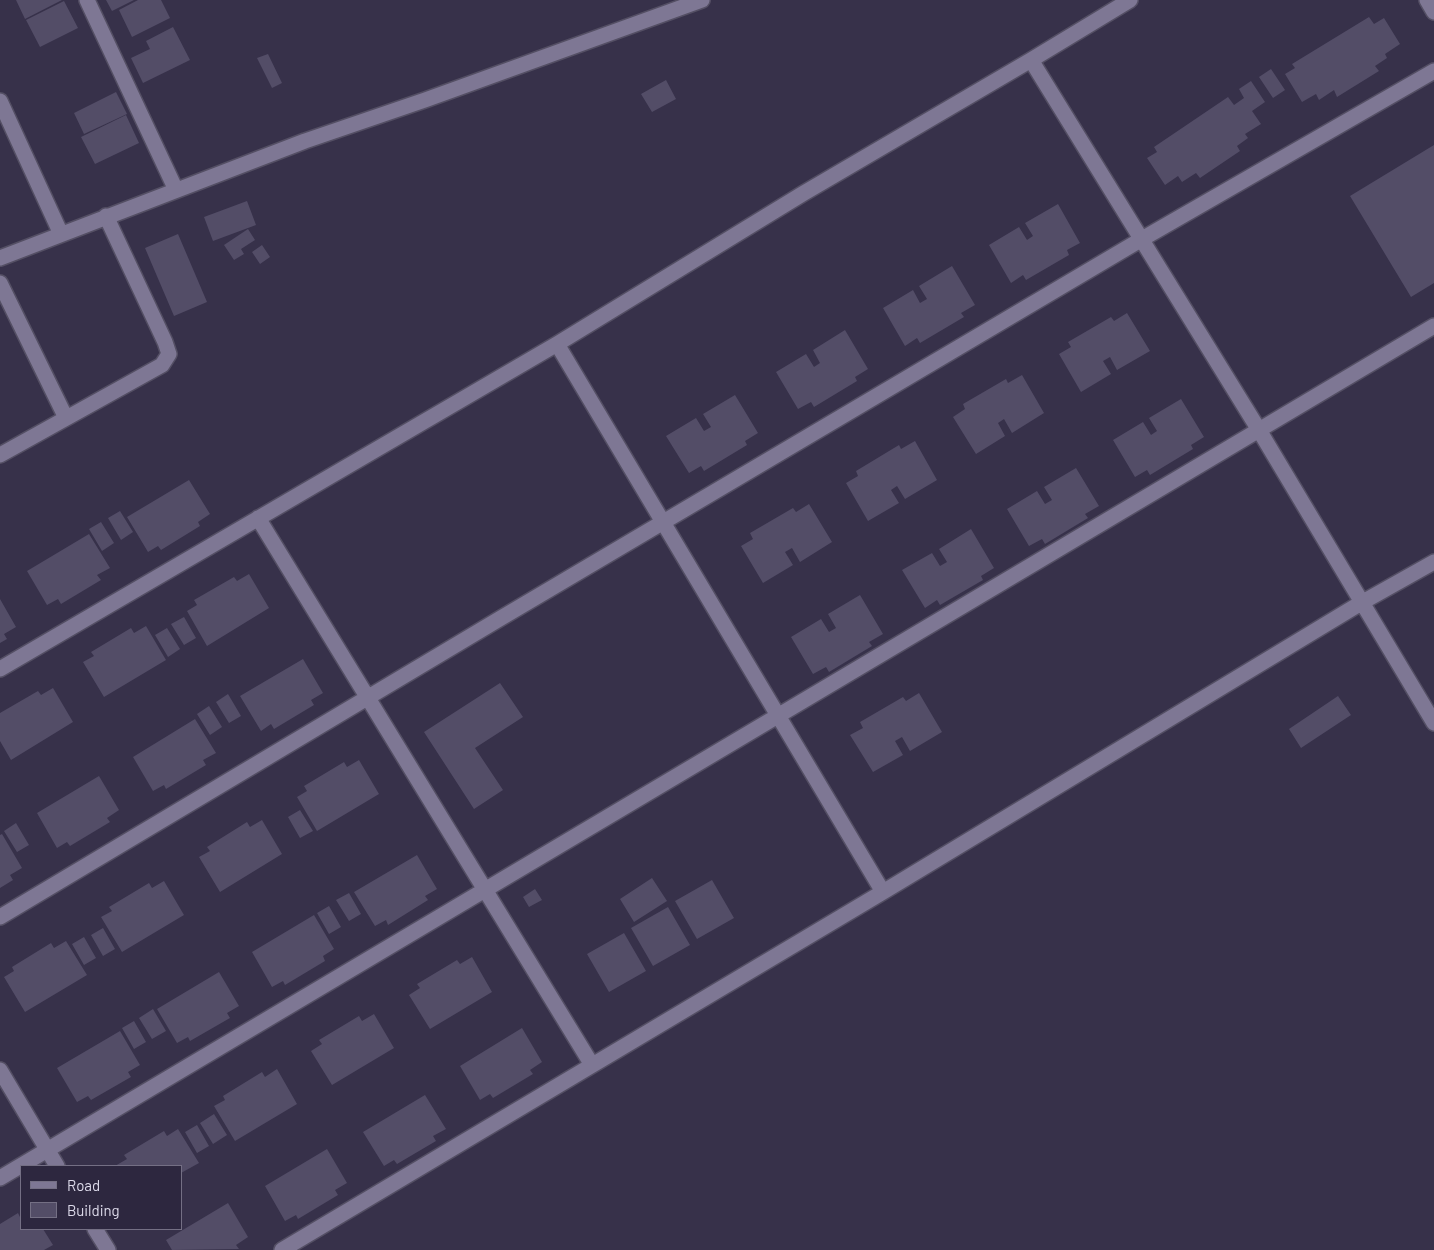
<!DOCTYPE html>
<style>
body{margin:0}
#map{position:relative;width:1434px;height:1250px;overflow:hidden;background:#37314a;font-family:Barlow,sans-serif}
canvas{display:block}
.legend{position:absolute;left:20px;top:1165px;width:162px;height:65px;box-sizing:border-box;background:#2d273f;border:1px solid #746f84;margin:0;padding:6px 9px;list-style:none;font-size:15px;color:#dedbeb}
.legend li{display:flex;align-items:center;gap:10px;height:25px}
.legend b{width:25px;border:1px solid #746f84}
</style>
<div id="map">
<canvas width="1434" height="1250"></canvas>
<ul class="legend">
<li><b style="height:6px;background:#7e7794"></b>Road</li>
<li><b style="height:14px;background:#534d67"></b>Building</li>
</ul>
</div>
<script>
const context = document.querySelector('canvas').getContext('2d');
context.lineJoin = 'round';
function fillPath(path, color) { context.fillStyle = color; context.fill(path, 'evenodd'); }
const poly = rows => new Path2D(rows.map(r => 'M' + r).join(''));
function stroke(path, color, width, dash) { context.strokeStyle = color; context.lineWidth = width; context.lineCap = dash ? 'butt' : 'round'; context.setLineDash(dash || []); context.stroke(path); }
fillPath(poly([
 [16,0,62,0,25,19],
 [106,0,134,0,112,11],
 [138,0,161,0,170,18,132,37,119,10],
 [64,1,78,28,40,47,26,20],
 [1369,17,1374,24,1384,18,1400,44,1385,54,1387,58,1375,66,1379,71,1337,97,1334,90,1319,100,1316,94,1302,102,1285,74,1295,68,1292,64],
 [173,27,190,60,143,83,131,58,150,49,146,41],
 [268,54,282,83,272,88,257,58],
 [1271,69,1285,90,1273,98,1259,77],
 [666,80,676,99,652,112,641,94],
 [1251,81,1265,102,1252,111,1261,124,1245,134,1248,138,1237,146,1240,151,1200,178,1196,173,1182,182,1178,176,1165,185,1147,158,1157,152,1154,147,1228,97,1234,105,1244,98,1239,89],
 [116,92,127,114,84,134,74,113],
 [126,115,139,143,95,164,81,137],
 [1434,145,1434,283,1411,297,1350,196],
 [247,201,256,225,213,241,204,217],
 [1058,204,1080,243,1067,250,1069,255,1026,280,1023,275,1011,283,989,245,1019,227,1027,240,1033,236,1025,223],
 [248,229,255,240,241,249,244,254,234,260,224,245],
 [178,234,207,302,174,316,145,248],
 [262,245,270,257,260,264,252,252],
 [952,266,975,305,961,313,964,317,920,343,917,338,905,346,883,308,913,290,920,303,927,299,919,286],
 [1127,313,1150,351,1117,370,1110,357,1103,361,1111,374,1081,392,1059,354,1071,347,1068,342,1111,317,1114,321],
 [845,330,868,369,855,377,857,381,814,407,811,402,798,409,776,372,806,354,814,367,820,363,813,350],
 [1022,375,1044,413,1012,433,1004,419,998,423,1005,436,976,454,953,417,965,409,963,404,1006,379,1008,383],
 [735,395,758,433,745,441,747,445,704,471,701,466,689,473,666,436,696,418,704,431,711,427,703,414],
 [1181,399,1204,437,1191,445,1193,449,1150,475,1147,470,1135,477,1113,440,1143,422,1151,435,1157,431,1149,418],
 [915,441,937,480,905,499,897,486,891,490,899,503,868,521,846,483,858,476,856,471,899,445,901,449],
 [1076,468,1099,506,1085,514,1088,518,1045,544,1042,539,1029,546,1007,509,1037,491,1045,504,1052,500,1044,487],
 [189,480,210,514,198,522,200,526,161,550,158,546,148,552,127,517],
 [809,504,832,542,800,562,792,548,785,552,793,565,763,583,741,546,753,539,750,533,793,508,796,512],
 [120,511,133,532,121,540,108,518],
 [101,522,114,543,102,551,89,529],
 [971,529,994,568,981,576,983,580,940,605,937,600,925,608,902,570,932,553,940,566,947,562,939,549],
 [89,534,110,568,97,575,101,580,61,604,58,599,47,605,27,571],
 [249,574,269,608,207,646,187,611,197,605,194,600,234,577,237,581],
 [860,595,883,634,869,642,872,646,829,672,826,667,813,674,791,637,821,619,829,632,836,628,828,614],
 [0,599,16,627,4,634,7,639,0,643],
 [184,617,196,638,184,645,171,624],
 [146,626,166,660,104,697,83,662,94,656,91,652,131,628,134,633],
 [167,628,180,649,168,657,155,635],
 [303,659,323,693,311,700,314,705,274,729,271,724,261,731,240,696],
 [500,683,523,717,475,748,503,790,474,809,424,732],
 [53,688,73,722,11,760,0,741,0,713,38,691,41,695],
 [919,693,942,732,910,751,902,737,895,741,903,755,873,772,850,735,863,728,860,722,903,697,906,701],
 [228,694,241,716,229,723,216,702],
 [1338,696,1351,715,1301,748,1289,729],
 [209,706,222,727,210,735,197,714],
 [195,719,216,753,203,760,206,765,166,789,164,785,153,791,133,757],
 [359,760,379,794,317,831,297,797,307,791,304,786,344,762,347,767],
 [99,776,119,810,107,818,110,822,70,846,67,842,57,848,37,813],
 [300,810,313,831,300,838,288,817],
 [262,820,282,854,220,892,199,857,210,851,207,847,247,822,250,827],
 [16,823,29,845,17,852,4,831],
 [2,834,22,868,10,875,13,880,0,888,0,835],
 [417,855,437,889,425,896,428,900,388,925,386,920,375,926,354,892],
 [652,878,667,901,634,922,620,899],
 [712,880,734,918,697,939,675,901],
 [164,881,184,915,122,952,101,917,112,911,109,907,149,883,152,888],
 [535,889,542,900,529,907,523,897],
 [349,893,361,914,349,921,336,900],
 [329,906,341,927,329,934,317,913],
 [668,907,690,945,653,966,631,928],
 [314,915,334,949,323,956,325,961,285,985,283,981,272,987,252,952],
 [103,928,115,949,103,956,91,935],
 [624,933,646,971,609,992,587,954],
 [84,937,96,958,84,965,72,944],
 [66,941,87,975,25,1012,4,977,14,971,12,967,51,943,54,948],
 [472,957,492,992,430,1029,409,995,420,988,417,984,457,960,460,964],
 [219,972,239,1006,227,1013,230,1018,190,1041,188,1037,177,1043,157,1009],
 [153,1009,166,1031,152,1039,139,1018],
 [374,1014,394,1048,332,1085,311,1051,322,1044,319,1040,359,1016,362,1021],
 [134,1021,146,1042,134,1049,122,1028],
 [522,1028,542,1062,530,1070,533,1074,493,1098,490,1094,480,1100,460,1066],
 [120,1031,140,1065,128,1072,131,1077,91,1100,88,1096,77,1102,57,1068],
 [277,1069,297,1104,235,1141,214,1106,225,1100,223,1096,262,1072,265,1077],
 [425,1095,446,1129,433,1136,436,1141,397,1164,394,1160,384,1166,363,1132],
 [214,1114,227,1135,213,1144,200,1123],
 [197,1125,209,1146,197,1153,185,1132],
 [178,1129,199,1163,181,1173,181,1166,115,1166,127,1159,124,1155,164,1131,167,1136],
 [327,1149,347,1183,335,1190,338,1195,298,1219,296,1215,285,1221,265,1186],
 [228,1203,248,1237,236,1245,239,1249,172,1250,166,1240],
 [18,1213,21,1219,21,1229,43,1229,53,1245,44,1250,0,1250,0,1224]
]), '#534d67');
const minor = poly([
 [87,0,176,190],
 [1427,0,1434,12],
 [1031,60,1259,430,1434,723],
 [0,101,61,234],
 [0,258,305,141,425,100,702,0],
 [0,283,66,418],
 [557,344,883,892],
 [0,455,162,365,169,354,165,342,106,216],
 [258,518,592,1065],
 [0,669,557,344,804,193,1031,60,1130,0],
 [0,917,501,618,1142,239,1434,71],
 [0,1070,57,1166],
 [0,1178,1434,326],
 [95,1229,108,1250],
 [282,1250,883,892,1361,603,1434,562]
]);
stroke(minor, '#544f64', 18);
stroke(minor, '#7e7794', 15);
</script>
